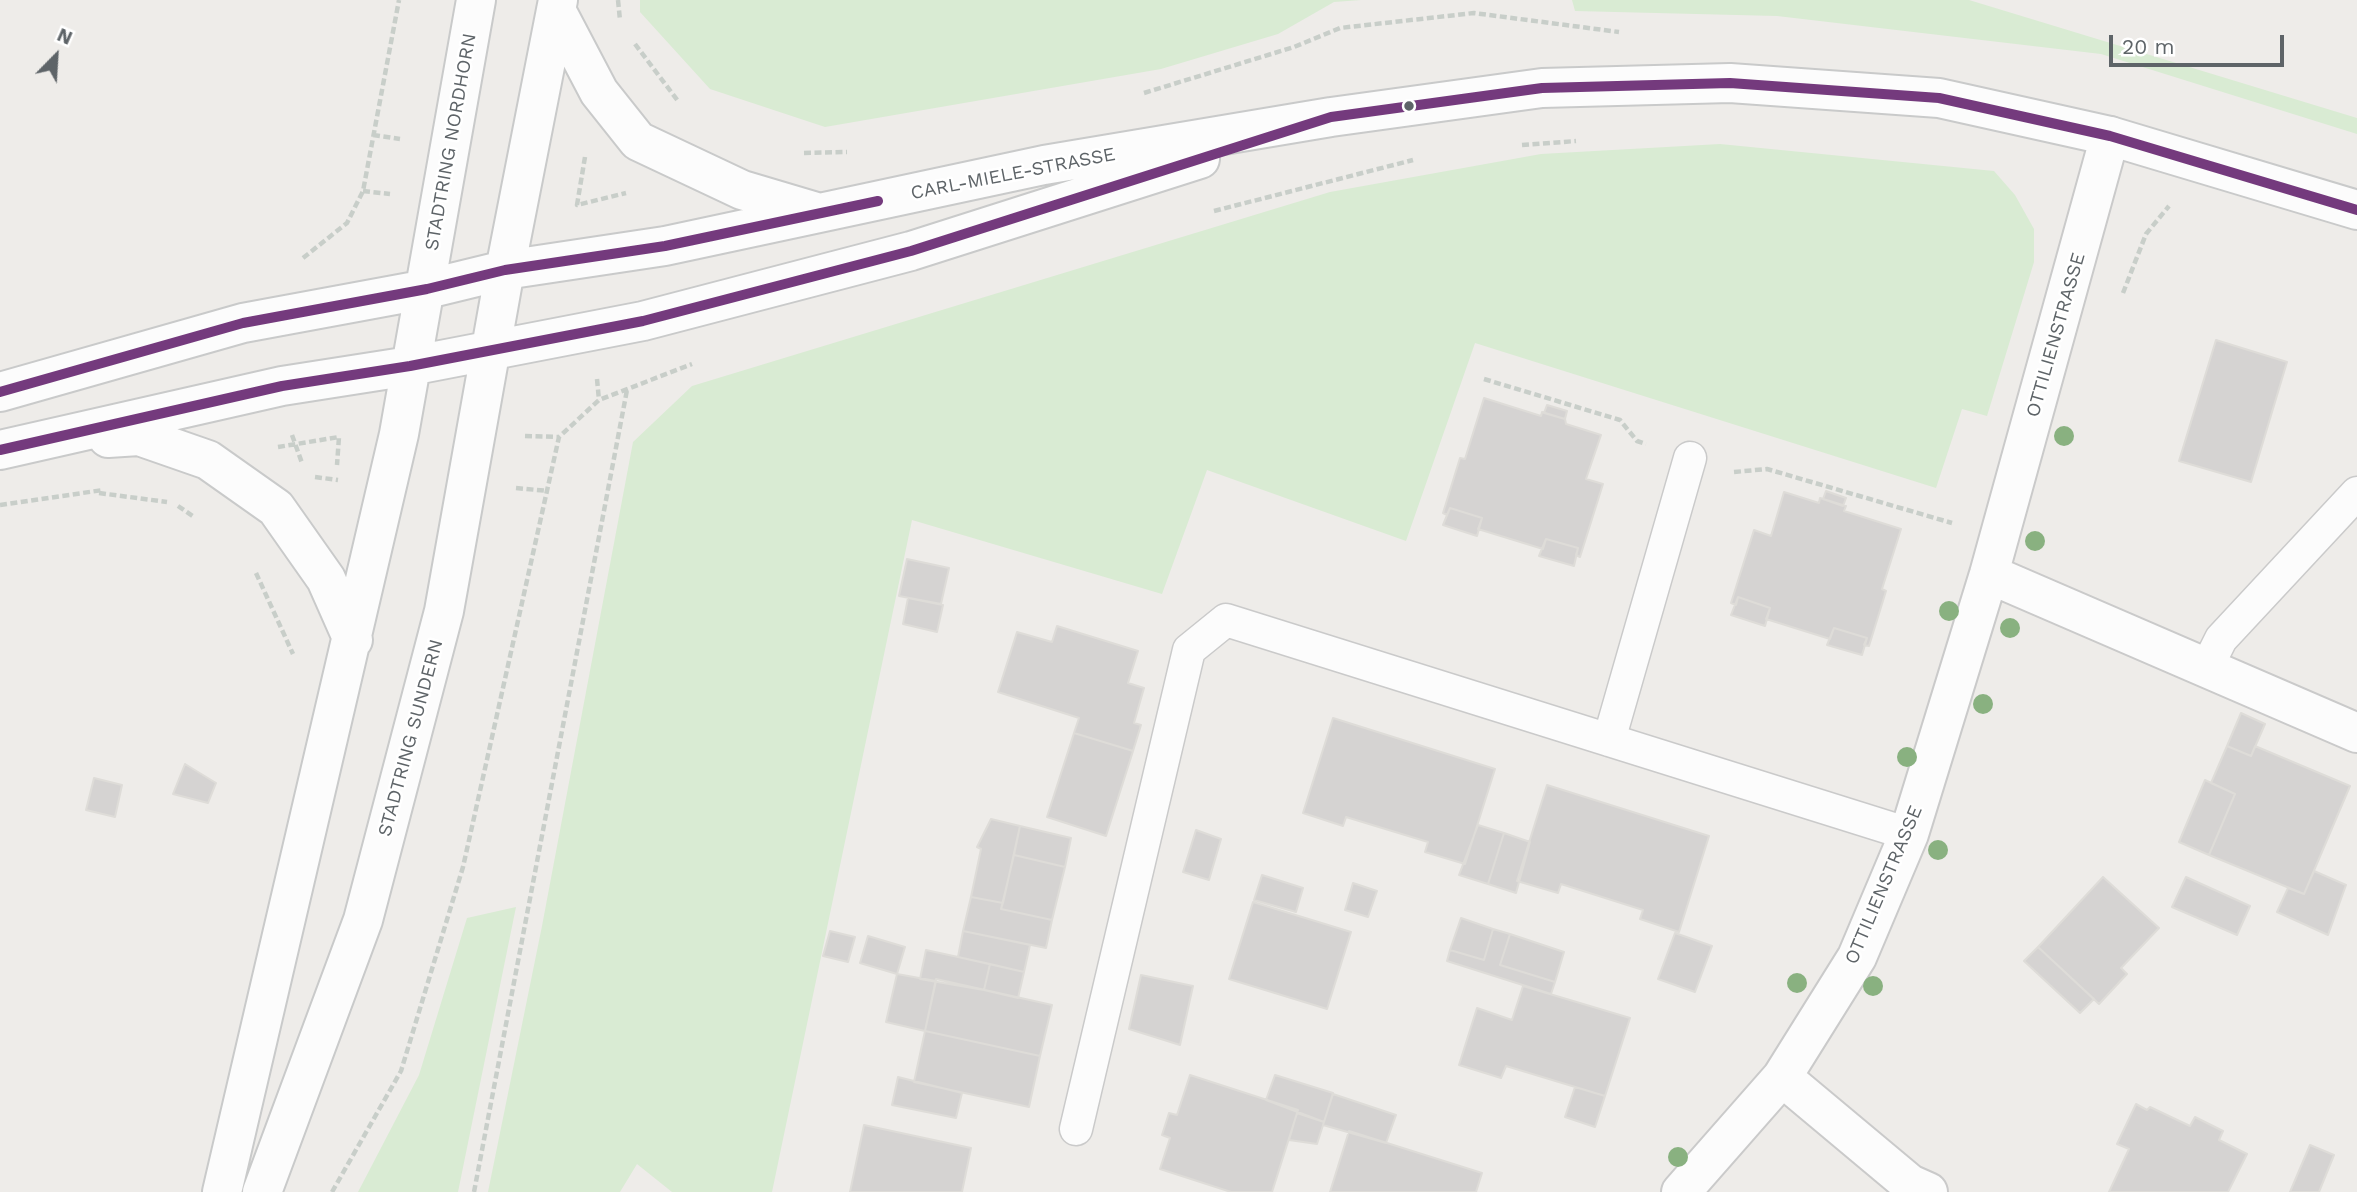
<!DOCTYPE html>
<style>
body{margin:0}
#map{position:relative;width:2357px;height:1192px;overflow:hidden;background:#eeece9;font-family:"Work Sans",sans-serif}
canvas{display:block}
.north{position:absolute;left:21px;top:21px;width:70px;height:70px;-webkit-text-stroke:5px #fff;paint-order:stroke;rotate:24deg;font-size:19px;font-weight:700;line-height:28px;text-align:center;color:#5e6468}
.north::after{content:'';display:block;margin:auto;width:24px;height:32px;background:#5e6468;clip-path:polygon(50% 0,100% 100%,50% 72%,0 100%)}
.scale{position:absolute;left:2109px;top:35px;width:175px;height:32px;box-sizing:border-box;border:4px solid #5e6468;border-top:0;padding-left:9px;font-size:21px;line-height:24px;white-space:nowrap;color:#5e6468;-webkit-text-stroke:5px #fff;paint-order:stroke}
</style>
<div id="map">
<canvas width="2357" height="1192"></canvas>
<div class="north">N</div>
<div class="scale">20 m</div>
</div>
<script>
const context = document.querySelector('canvas').getContext('2d');
context.lineJoin = 'round';
function fillPath(path, color) { context.fillStyle = color; context.fill(path, 'evenodd'); }
const poly = rows => new Path2D(rows.map(r => 'M' + r).join(''));
function stroke(path, color, width, dash) { context.strokeStyle = color; context.lineWidth = width; context.lineCap = dash ? 'butt' : 'round'; context.setLineDash(dash || []); context.stroke(path); }
function label(font, color, halo, rows, align = 'center') {
  context.font = font + ' "Work Sans",sans-serif'; context.lineWidth = 5; context.setLineDash([]); context.textBaseline = 'middle'; context.strokeStyle = halo; context.fillStyle = color; for (const [text, x, y, turn = 0] of rows) {
    context.save(); context.translate(x, y); context.rotate((+turn || 0) * Math.PI / 180); context.textAlign = isNaN(turn) ? turn : align; if (halo) context.strokeText(text, 0, 0); context.fillText(text, 0, 0); context.restore();
  }
}
fillPath(poly([
 [640,0,1361,0,1334,2,1278,34,1161,69,825,127,710,89,640,12],
 [1572,0,1969,0,2357,118,2357,134,2101,54,1777,16,1575,11],
 [1720,144,1994,171,2015,195,2034,229,2034,262,1987,416,1962,409,1936,488,1475,343,1406,541,1207,470,1162,594,912,520,772,1192,672,1192,637,1164,620,1192,488,1192,542,926,633,442,692,386,1330,192,1541,154],
 [516,907,458,1192,358,1192,419,1075,467,918]
]), '#d9ebd3');
const building = poly([
 [2216,340,2287,362,2251,482,2179,461,2216,340],
 [1484,398,1541,416,1542,412,1565,419,1566,424,1601,435,1586,479,1603,484,1580,557,1576,555,1578,548,1546,539,1543,549,1478,529,1482,518,1450,508,1447,515,1443,513,1460,458,1465,459,1484,398],
 [1547,405,1567,411,1565,419,1544,413,1547,405],
 [1826,491,1846,498,1843,506,1823,499,1826,491],
 [1784,492,1819,503,1820,498,1846,506,1844,511,1901,529,1882,589,1886,591,1869,646,1864,645,1867,638,1834,628,1830,639,1766,619,1770,608,1738,597,1736,605,1731,603,1754,530,1771,536,1784,492],
 [1450,508,1482,518,1477,536,1443,525,1450,508],
 [1546,539,1578,548,1574,566,1539,556,1546,539],
 [907,559,949,568,941,604,899,596,907,559],
 [1738,597,1770,608,1765,626,1731,615,1738,597],
 [908,598,943,605,937,632,903,624,908,598],
 [1057,626,1138,651,1128,683,1144,688,1134,723,1141,725,1133,751,1074,733,1079,718,998,692,1017,632,1052,642,1057,626],
 [1834,628,1867,638,1862,655,1827,645,1834,628],
 [2241,713,2265,724,2251,756,2227,746,2241,713],
 [1333,718,1495,769,1465,864,1425,852,1428,842,1346,817,1343,826,1303,813,1333,718],
 [1074,733,1133,751,1106,836,1047,817,1074,733],
 [2227,746,2251,756,2255,746,2350,786,2304,894,2209,855,2235,794,2211,783,2227,746],
 [185,764,216,783,208,803,173,794,185,764],
 [94,778,122,785,115,817,86,810,94,778],
 [2205,780,2235,794,2209,855,2179,842,2205,780],
 [1547,785,1709,836,1679,932,1640,919,1643,910,1561,884,1558,893,1517,881,1547,785],
 [991,819,1020,826,1003,903,971,897,981,849,977,847,991,819],
 [1478,825,1504,833,1488,884,1459,875,1478,825],
 [1020,826,1071,838,1065,867,1014,855,1020,826],
 [1196,830,1221,839,1209,880,1183,872,1196,830],
 [1504,833,1530,842,1516,893,1488,884,1504,833],
 [1014,855,1065,867,1052,920,1001,909,1014,855],
 [2314,871,2346,885,2328,935,2277,912,2288,888,2304,894,2314,871],
 [1262,875,1303,888,1296,912,1254,900,1262,875],
 [2103,877,2159,928,2121,968,2127,974,2099,1004,2038,947,2103,877],
 [2186,877,2250,906,2237,935,2172,907,2186,877],
 [1353,883,1377,891,1368,917,1345,910,1353,883],
 [971,897,1003,903,1001,909,1052,920,1046,948,963,931,971,897],
 [1253,902,1351,932,1327,1009,1229,979,1253,902],
 [1461,918,1493,929,1484,960,1450,950,1461,918],
 [1493,929,1510,934,1500,965,1555,982,1551,994,1447,961,1450,950,1484,960,1493,929],
 [830,931,855,937,848,962,823,956,830,931],
 [963,931,1030,945,1024,972,958,957,963,931],
 [1675,933,1712,946,1695,992,1658,979,1675,933],
 [1510,934,1564,952,1555,982,1500,965,1510,934],
 [868,936,905,947,897,974,860,963,868,936],
 [2038,947,2094,999,2080,1013,2024,961,2038,947],
 [926,950,990,964,984,990,920,979,926,950],
 [990,964,1024,972,1018,998,984,990,990,964],
 [897,974,936,981,925,1031,886,1022,897,974],
 [1141,975,1193,986,1180,1045,1129,1029,1141,975],
 [936,979,1052,1005,1040,1056,925,1031,936,979],
 [1523,986,1630,1018,1605,1096,1506,1066,1501,1078,1459,1065,1477,1008,1512,1020,1523,986],
 [925,1031,1040,1056,1029,1107,914,1082,925,1031],
 [1190,1075,1298,1110,1272,1192,1231,1192,1160,1169,1170,1138,1162,1135,1169,1113,1177,1115,1190,1075],
 [1275,1075,1333,1093,1324,1122,1266,1100,1275,1075],
 [898,1077,962,1093,956,1118,892,1105,898,1077],
 [1575,1087,1605,1096,1595,1127,1565,1117,1575,1087],
 [1333,1094,1396,1115,1386,1143,1323,1125,1333,1094],
 [2136,1104,2147,1110,2150,1107,2190,1126,2195,1117,2223,1131,2219,1140,2247,1154,2228,1192,2109,1192,2129,1149,2117,1144,2136,1104],
 [1297,1113,1324,1122,1317,1144,1289,1140,1297,1113],
 [864,1125,971,1148,962,1192,850,1192,864,1125],
 [1349,1131,1482,1173,1476,1192,1330,1192,1349,1131],
 [2310,1145,2334,1155,2319,1192,2290,1192,2310,1145]
]);
fillPath(building, '#d5d3d2');
stroke(building, '#dedcd8', 2);
const lane = poly([
 [2207,667,2221,639,2357,493],
 [1609,740,1690,458],
 [1076,1129,1189,650,1226,620,1909,834]
]);
const street = poly([
 [1989,574,2357,733],
 [1782,1077,1910,1184,1928,1192],
 [1681,1192,1782,1077,1857,957,1909,834,1989,574,2110,136]
]);
const secondary = poly([
 [556,10,599,92,638,141,742,190,816,212],
 [0,392,243,323,427,289,505,270,665,246,1044,165,1331,117,1542,88,1730,83,1939,98,2110,136,2357,210],
 [108,438,139,436,208,460,276,508,326,579,353,640],
 [0,450,282,386,410,366,643,321,911,251,1200,159],
 [222,1192,399,434,476,0],
 [262,1192,363,920,444,611,505,270,558,0]
]);
stroke(lane, '#cacaca', 35);
stroke(street, '#cacaca', 42);
stroke(secondary, '#c9caca', 42);
stroke(poly([
 [618,0,620,20],
 [635,44,678,101],
 [1144,93,1294,47,1340,28,1474,13,1619,32],
 [373,135,400,139],
 [1522,145,1576,141],
 [804,153,847,152],
 [585,157,577,205,626,193],
 [363,191,390,194],
 [1214,211,1413,160],
 [303,258,347,223,363,191,399,0],
 [2123,293,2146,234,2169,206],
 [597,379,599,400],
 [1484,379,1620,420,1637,441,1646,444],
 [292,435,302,463],
 [525,436,559,437],
 [278,447,339,437,337,465],
 [1734,472,1767,469,1952,523],
 [315,477,338,480],
 [516,488,548,491],
 [99,493,167,502],
 [0,505,103,490],
 [178,506,194,517],
 [256,573,293,654],
 [332,1192,401,1071,463,867,559,437,599,400,692,364],
 [474,1192,627,390]
]), '#c8cec9', 4.5, [7, 3.5]);
stroke(lane, '#fcfcfc', 32);
stroke(street, '#fcfcfc', 38);
stroke(secondary, '#fcfcfc', 38);
stroke(poly([
 [0,392,243,323,427,289,505,270,665,246,878,201],
 [0,450,282,386,410,366,643,321,911,251,1331,117,1542,88,1730,83,1939,98,2110,136,2357,210]
]), '#743a7d', 10);
context.fillStyle = '#89b180';
for (const [x, y] of [
 [2064,436],
 [2035,541],
 [1949,611],
 [2010,628],
 [1983,704],
 [1907,757],
 [1938,850],
 [1797,983],
 [1873,986],
 [1678,1157]
]) { context.beginPath(); context.arc(x, y, 10, 0, 2 * Math.PI); context.fill(); }
for (const [x, y, r, color] of [
 [1409,106,6,"#5e6468"]
]) { const dot = new Path2D(); dot.arc(x, y, r, 0, 2 * Math.PI); context.fillStyle = color; context.fill(dot); stroke(dot, '#fff', 2.5); }
label('19px', '#5e6468', '#fff', [
 ["STADTRING NORDHORN",451,142,-80],
 ["CARL-MIELE-STRASSE",1013,174,-11],
 ["OTTILIENSTRASSE",2056,335,-74],
 ["STADTRING SUNDERN",411,738,-75],
 ["OTTILIENSTRASSE",1884,885,-67]
]);
</script>
